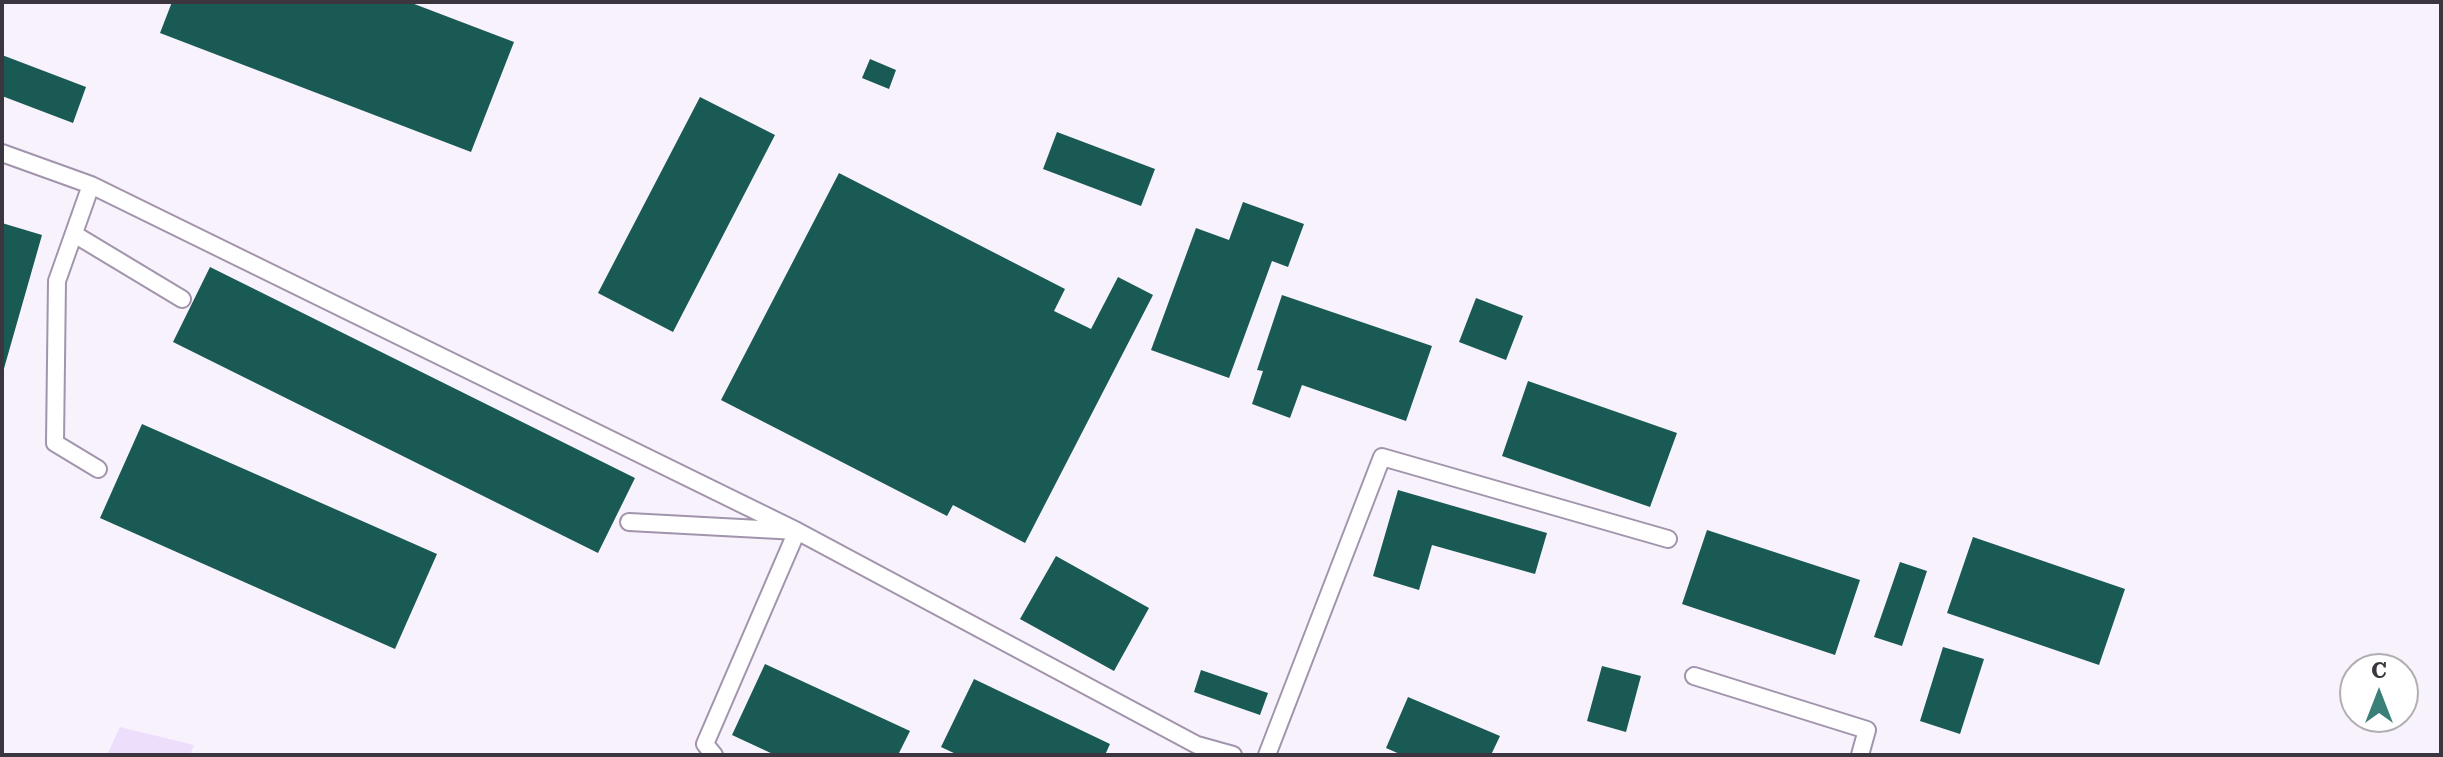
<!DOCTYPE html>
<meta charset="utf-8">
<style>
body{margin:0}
#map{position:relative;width:2443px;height:757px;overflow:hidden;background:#f7f2fc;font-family:"Roboto Serif",serif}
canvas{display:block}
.frame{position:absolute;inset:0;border:4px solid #3b353f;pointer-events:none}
.north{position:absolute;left:2339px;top:653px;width:80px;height:80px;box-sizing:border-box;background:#fff;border:2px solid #b1aeb2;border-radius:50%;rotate:0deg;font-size:22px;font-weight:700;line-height:32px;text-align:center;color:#3b353f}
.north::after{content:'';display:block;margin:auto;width:28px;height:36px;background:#3a8079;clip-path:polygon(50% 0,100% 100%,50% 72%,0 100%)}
</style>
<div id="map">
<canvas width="2443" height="757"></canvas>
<div class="frame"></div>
<div class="north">С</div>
</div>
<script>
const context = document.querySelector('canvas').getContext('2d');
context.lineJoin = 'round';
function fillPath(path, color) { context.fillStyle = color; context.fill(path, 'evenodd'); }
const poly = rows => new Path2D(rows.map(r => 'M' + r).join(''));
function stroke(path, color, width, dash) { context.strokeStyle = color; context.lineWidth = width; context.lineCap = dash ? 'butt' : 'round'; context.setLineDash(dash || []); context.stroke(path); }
fillPath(poly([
 [120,727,194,745,190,755,107,755]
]), '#eddefb');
fillPath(poly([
 [172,2,409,2,514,42,471,152,160,33],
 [2,55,86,87,73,123,2,96],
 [870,59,896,70,889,89,862,78],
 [700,97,775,135,673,332,598,293],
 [1057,132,1155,169,1141,206,1043,169],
 [839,173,1065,289,1054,311,1091,329,1118,277,1153,295,1025,543,953,505,947,516,721,400],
 [1243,202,1304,224,1288,267,1272,261,1229,378,1151,350,1196,228,1229,240],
 [2,223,42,235,3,372,2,372],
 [210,267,635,478,598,553,173,342],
 [1282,295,1432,346,1406,421,1302,385,1290,418,1252,404,1263,371,1257,370],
 [1476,298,1523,316,1506,360,1459,342],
 [1528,381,1677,433,1650,507,1502,456],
 [142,424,437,554,395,649,100,518],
 [1398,490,1547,533,1535,574,1432,545,1419,590,1373,576],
 [1707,530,1860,580,1835,655,1682,604],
 [1973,537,2125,589,2099,665,1947,613],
 [1056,556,1149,608,1114,671,1020,619],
 [1900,562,1927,571,1902,646,1874,637],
 [1943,647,1984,659,1960,734,1920,721],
 [765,664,910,731,898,755,775,755,732,735],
 [1602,666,1641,676,1626,732,1587,721],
 [1201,670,1268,693,1260,715,1194,692],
 [974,679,1110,744,1105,755,958,755,941,747],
 [1408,697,1500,736,1491,755,1402,755,1386,748]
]), '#1a5a54');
const lane = poly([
 [2,153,91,185,797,531,1197,745,1233,755],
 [91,185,57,281,55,443,98,469],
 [74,234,182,299],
 [629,522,797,531,705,744,714,755],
 [1694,676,1867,730,1860,755],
 [1267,755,1382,457,1668,539]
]);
stroke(lane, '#a194ac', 20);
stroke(lane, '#fff', 16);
</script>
